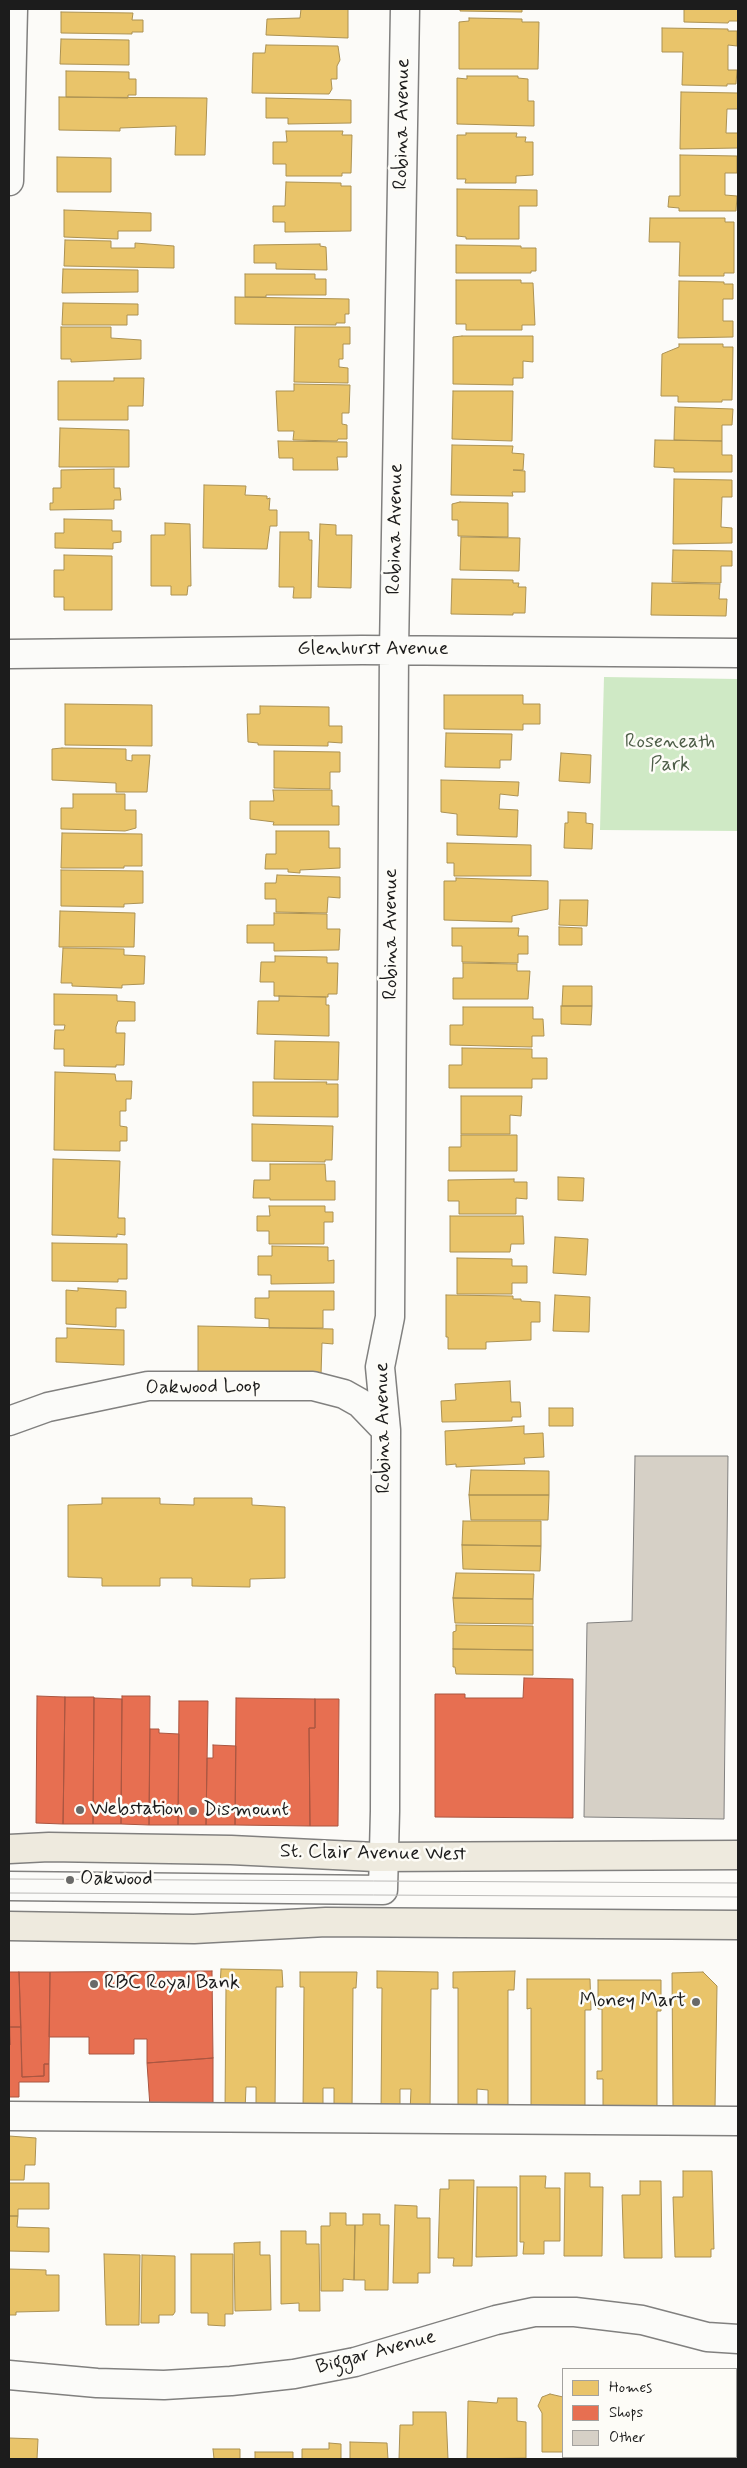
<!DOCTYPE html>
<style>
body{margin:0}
#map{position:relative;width:747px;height:2468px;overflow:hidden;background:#fcfbf8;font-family:Mynerve,sans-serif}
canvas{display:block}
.frame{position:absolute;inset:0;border:10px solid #1c1c1c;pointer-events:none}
.legend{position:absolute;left:562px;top:2368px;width:175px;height:90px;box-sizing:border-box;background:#fdfcf7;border:1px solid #a3a29f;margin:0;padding:6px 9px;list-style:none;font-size:15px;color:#1c1c1c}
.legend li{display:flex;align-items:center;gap:10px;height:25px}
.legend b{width:25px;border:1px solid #a3a29f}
</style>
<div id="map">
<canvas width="747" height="2468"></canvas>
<div class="frame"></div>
<ul class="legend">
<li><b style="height:14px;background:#e9c46a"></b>Homes</li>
<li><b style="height:14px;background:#e76f51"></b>Shops</li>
<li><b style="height:14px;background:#d6d0c6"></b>Other</li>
</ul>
</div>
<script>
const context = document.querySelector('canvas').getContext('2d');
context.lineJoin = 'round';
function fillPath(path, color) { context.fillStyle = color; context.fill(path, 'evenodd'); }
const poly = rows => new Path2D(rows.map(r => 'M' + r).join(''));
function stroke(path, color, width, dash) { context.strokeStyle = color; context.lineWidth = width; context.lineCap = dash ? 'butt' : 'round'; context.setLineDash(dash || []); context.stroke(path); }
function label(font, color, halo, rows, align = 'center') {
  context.font = font + ' Mynerve,sans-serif'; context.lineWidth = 5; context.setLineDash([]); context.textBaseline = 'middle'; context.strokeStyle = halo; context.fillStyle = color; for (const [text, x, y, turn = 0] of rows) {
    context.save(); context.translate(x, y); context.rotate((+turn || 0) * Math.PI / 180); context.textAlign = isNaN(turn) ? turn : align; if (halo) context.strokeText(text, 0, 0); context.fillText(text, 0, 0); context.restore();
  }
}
fillPath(poly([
 [604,677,738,679,738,831,600,830]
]), '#cfe9c5');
const homes = poly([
 [301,9,348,9,348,38,266,35,267,19,300,18,301,9],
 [460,9,522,9,522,12,460,11,460,9],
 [684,9,738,9,738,21,729,21,728,23,684,22,684,9],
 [61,12,133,13,132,20,143,20,143,32,132,32,132,34,61,33,61,12],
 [469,18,522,19,522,22,539,22,538,69,459,69,459,22,469,21,469,18],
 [662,28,728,29,728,31,737,31,737,46,728,45,728,70,737,70,736,84,727,84,727,86,682,85,683,52,662,52,662,28],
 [61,39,129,40,129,65,60,64,61,39],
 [266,45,338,46,340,60,337,66,337,79,331,79,332,89,329,94,252,93,253,53,265,53,266,45],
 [66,71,129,72,129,79,136,79,136,95,128,95,128,98,66,97,66,71],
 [467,76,518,76,518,78,528,79,528,101,534,101,534,126,457,124,457,78,467,79,467,76],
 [681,92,738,93,738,109,727,109,726,133,738,133,738,148,680,149,681,92],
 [59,97,207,98,205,155,175,155,176,126,120,128,120,131,59,130,59,97],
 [266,98,351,100,351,123,288,124,288,118,266,118,266,98],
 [286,131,343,131,342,135,352,135,351,173,342,173,342,176,286,176,286,164,273,164,273,142,287,142,286,131],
 [466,133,517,133,516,137,526,137,525,142,533,142,533,175,516,176,516,183,465,183,466,179,457,179,457,135,466,135,466,133],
 [680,155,737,156,737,173,725,173,725,195,737,196,736,211,679,211,679,208,668,207,669,196,680,196,680,155],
 [57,157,111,158,111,192,57,192,57,157],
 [286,182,341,183,341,186,351,186,351,231,285,232,285,222,273,222,273,206,285,206,286,182],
 [457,189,537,190,537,206,519,206,519,239,466,239,466,237,457,236,457,189],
 [64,210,151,213,151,231,118,231,118,239,64,237,64,210],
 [650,218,725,218,725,222,734,222,734,273,724,273,724,276,679,276,680,242,649,242,650,218],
 [65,240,111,241,111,248,135,248,135,243,174,246,174,268,64,266,65,240],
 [320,244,320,246,326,247,327,270,276,269,276,263,254,263,254,245,320,244],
 [456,245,521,246,521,248,536,248,536,271,531,271,531,273,456,273,456,245],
 [63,269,138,270,138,292,62,293,63,269],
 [245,274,315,274,315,279,326,279,326,295,266,295,266,297,245,297,245,274],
 [456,280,521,280,521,283,533,283,535,325,522,325,522,330,466,330,466,324,456,324,456,280],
 [679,281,724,282,724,284,733,284,733,299,723,299,723,321,733,321,733,337,678,338,679,281],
 [235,297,349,299,349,314,345,314,345,323,336,323,336,325,235,324,235,297],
 [63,303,138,304,138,315,127,315,127,325,62,325,63,303],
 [61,327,111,327,111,338,141,340,141,359,71,362,71,359,61,359,61,327],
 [295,327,350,327,350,344,343,344,343,359,339,359,339,367,348,368,348,383,294,382,295,327],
 [462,336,533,336,533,362,523,361,523,378,513,378,513,385,453,384,453,337,462,336],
 [679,344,723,344,723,347,733,347,732,400,722,400,722,402,678,402,678,396,661,396,662,354,679,347,679,344],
 [114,378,144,378,143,406,128,406,128,420,58,420,58,381,114,381,114,378],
 [294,384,350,385,349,413,342,413,342,424,347,425,347,439,338,439,337,441,293,440,294,431,278,431,276,391,294,391,294,384],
 [453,391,513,391,512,441,452,439,453,391],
 [675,407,733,409,732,425,722,425,722,441,674,440,675,407],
 [60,428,129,430,129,467,59,467,60,428],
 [655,440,722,441,722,455,732,455,732,472,674,472,674,468,654,467,655,440],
 [278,441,347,442,347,457,337,457,338,470,293,470,293,458,279,458,278,441],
 [452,445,513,446,512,453,524,454,523,470,513,470,525,471,525,492,512,492,513,496,451,495,452,445],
 [114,469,114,488,120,488,121,500,114,500,114,509,50,510,50,503,53,503,53,488,61,488,61,470,114,469],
 [674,479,732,480,732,497,722,497,721,527,732,528,732,543,673,544,674,479],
 [204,485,246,486,245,495,267,496,267,499,270,498,269,510,277,510,277,526,270,526,267,549,203,548,204,485],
 [460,502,508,503,508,537,458,536,458,520,452,520,452,504,460,502],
 [64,519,112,520,112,531,121,531,121,542,113,543,113,549,55,548,55,533,64,533,64,519],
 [165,523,190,524,191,586,188,586,187,595,171,595,171,586,151,586,151,535,165,535,165,523],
 [320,524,336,525,336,535,352,535,351,588,318,587,320,524],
 [280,532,309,532,309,540,312,540,311,598,293,598,294,587,279,587,280,532],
 [461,537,520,538,519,571,460,570,461,537],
 [673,550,732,551,732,566,721,566,721,583,672,582,673,550],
 [64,555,112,556,112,610,64,610,64,597,54,597,54,570,64,570,64,555],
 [452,579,513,580,513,583,519,583,518,587,526,587,525,613,513,613,513,615,451,614,452,579],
 [652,583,720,584,719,599,727,599,726,616,651,615,652,583],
 [444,695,523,695,523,704,540,704,540,724,523,724,523,730,444,729,444,695],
 [65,704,152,705,152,746,65,745,65,704],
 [260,706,329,707,329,726,342,726,342,743,328,742,328,746,258,745,258,743,248,742,247,714,260,714,260,706],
 [446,733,512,734,511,760,500,760,500,768,445,767,446,733],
 [62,748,126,749,126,760,132,761,132,755,150,755,147,792,116,792,116,783,52,780,52,749,62,748],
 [274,751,340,752,340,772,330,772,330,789,274,788,274,751],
 [561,753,591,755,590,783,559,781,561,753],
 [441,780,519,782,518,796,500,794,499,809,518,810,517,837,457,835,457,814,441,812,441,780],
 [273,790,332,790,332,806,339,806,339,825,273,825,274,822,250,819,250,801,274,801,273,790],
 [73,794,125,794,125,810,136,810,136,828,125,831,61,829,61,808,73,808,73,794],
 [568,812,586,813,586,823,593,824,592,849,564,848,565,823,568,823,568,812],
 [276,831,329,831,329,848,340,848,340,868,300,870,300,873,288,872,288,869,265,869,266,854,276,854,276,831],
 [62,833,142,834,142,866,124,866,124,868,61,868,62,833],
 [447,843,531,845,531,876,454,876,454,863,447,863,447,843],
 [61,870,143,871,143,903,124,904,124,907,61,906,61,870],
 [277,875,340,877,340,898,328,897,327,913,276,912,276,899,265,899,265,883,276,883,277,875],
 [456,878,548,881,548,909,512,916,512,922,444,920,444,881,456,881,456,878],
 [560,900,588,900,587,926,559,925,560,900],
 [60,911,135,913,134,947,59,947,60,911],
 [274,913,327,914,327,929,340,929,339,950,274,951,274,943,247,943,247,925,274,925,274,913],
 [559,927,582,928,582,945,559,945,559,927],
 [452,928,519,928,518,936,528,936,528,954,518,954,518,963,462,962,462,946,452,946,452,928],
 [63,948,124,949,124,955,145,956,144,984,122,985,122,988,72,986,72,983,61,983,63,948],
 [275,956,327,957,327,963,338,963,337,994,328,994,328,997,274,996,274,982,260,982,261,962,275,962,275,956],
 [463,963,517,964,517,971,530,971,528,999,453,999,453,978,463,978,463,963],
 [563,986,592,986,592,1006,562,1006,563,986],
 [54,994,117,995,117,1001,135,1002,135,1021,118,1021,116,1027,116,1033,125,1033,124,1065,116,1065,116,1067,64,1066,64,1049,54,1049,55,1030,64,1030,65,1025,54,1025,54,994],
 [279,996,326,997,326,1005,329,1005,329,1036,257,1034,258,1001,279,1001,279,996],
 [561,1006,592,1006,591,1025,561,1024,561,1006],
 [463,1007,533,1007,533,1019,543,1019,544,1036,532,1036,532,1047,450,1045,450,1025,463,1025,463,1007],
 [275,1041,339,1042,338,1080,274,1079,275,1041],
 [462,1048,532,1049,532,1058,547,1058,547,1079,532,1079,532,1088,449,1088,449,1065,462,1065,462,1048],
 [55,1072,115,1074,116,1081,132,1081,131,1099,126,1099,126,1111,120,1111,120,1126,127,1127,127,1141,120,1141,120,1151,54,1150,55,1072],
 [253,1082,327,1082,326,1084,338,1084,338,1117,253,1116,253,1082],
 [461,1096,522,1096,521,1116,510,1115,510,1134,461,1134,461,1096],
 [252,1124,333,1126,332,1160,325,1160,325,1162,252,1161,252,1124],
 [461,1135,517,1135,517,1171,449,1171,449,1147,461,1147,461,1135],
 [53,1159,120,1161,118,1218,125,1218,125,1235,117,1234,117,1237,52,1235,53,1159],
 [270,1164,325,1164,326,1181,335,1181,335,1200,270,1200,270,1198,253,1198,254,1180,270,1180,270,1164],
 [558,1177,584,1178,583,1201,558,1200,558,1177],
 [514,1179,514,1182,527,1182,527,1199,516,1198,516,1214,459,1214,459,1201,448,1201,448,1180,514,1179],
 [269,1206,325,1206,325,1212,333,1212,333,1222,324,1222,324,1244,269,1244,269,1231,257,1231,257,1216,270,1216,269,1206],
 [450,1216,523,1216,524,1244,511,1244,510,1252,450,1252,450,1216],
 [555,1237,588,1239,586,1275,553,1273,555,1237],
 [52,1243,127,1244,127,1279,118,1279,118,1282,52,1281,52,1243],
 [272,1246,328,1247,328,1261,334,1260,334,1283,271,1284,271,1275,258,1275,258,1256,272,1256,272,1246],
 [457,1258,512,1259,512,1266,527,1266,527,1283,512,1283,512,1294,457,1294,457,1258],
 [78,1288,126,1291,126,1308,116,1308,116,1327,66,1324,66,1290,78,1291,78,1288],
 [269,1291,334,1291,334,1310,323,1310,323,1328,269,1328,269,1319,255,1318,255,1298,269,1298,269,1291],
 [446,1295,513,1296,513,1299,521,1299,521,1301,540,1302,540,1322,531,1322,531,1340,486,1342,486,1349,448,1349,448,1337,446,1337,446,1295],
 [555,1295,590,1297,589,1332,553,1331,555,1295],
 [198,1326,333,1329,333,1344,322,1343,321,1375,198,1372,198,1326],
 [67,1328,124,1330,124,1365,56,1362,56,1338,67,1338,67,1328],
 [510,1381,511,1402,520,1402,521,1417,512,1417,512,1421,442,1422,441,1401,456,1400,455,1384,510,1381],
 [549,1408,573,1408,573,1426,549,1426,549,1408],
 [524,1426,524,1434,543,1433,544,1457,524,1458,525,1464,456,1467,456,1464,446,1465,445,1431,524,1426],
 [471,1470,549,1471,549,1495,469,1495,471,1470],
 [469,1495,549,1495,548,1520,471,1520,469,1495],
 [102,1498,160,1498,160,1504,194,1505,194,1498,252,1498,252,1505,285,1507,285,1578,250,1579,250,1587,192,1586,192,1578,160,1578,160,1586,102,1586,102,1578,68,1577,68,1505,102,1504,102,1498],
 [463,1521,541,1521,541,1546,462,1545,463,1521],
 [462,1545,541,1546,540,1571,463,1569,462,1545],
 [456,1573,534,1574,533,1599,453,1598,456,1573],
 [453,1598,533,1599,533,1624,455,1623,453,1598],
 [456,1625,533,1626,533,1650,453,1649,453,1632,456,1631,456,1625],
 [453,1649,533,1650,533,1675,456,1674,455,1667,453,1667,453,1649],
 [221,1969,282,1970,283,1987,276,1987,275,2112,256,2111,256,2087,246,2087,245,2111,225,2111,226,1986,220,1986,221,1969],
 [377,1971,438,1972,438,1989,431,1989,430,2113,410,2113,411,2089,400,2089,400,2113,381,2112,382,1988,377,1988,377,1971],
 [515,1971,514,1990,508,1990,508,2113,488,2113,488,2090,477,2089,477,2113,458,2113,458,1988,453,1988,453,1972,515,1971],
 [300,1972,357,1972,356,1988,353,1988,352,2111,334,2111,334,2088,323,2088,323,2111,303,2112,304,1987,300,1987,300,1972],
 [703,1972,717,1986,715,2109,673,2107,672,1973,703,1972],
 [527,1979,590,1979,591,2010,585,2010,585,2112,531,2113,531,2008,527,2009,527,1979],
 [598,1980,661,1980,661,2011,657,2011,657,2114,603,2114,603,2079,597,2079,597,2071,602,2071,602,2009,598,2009,598,1980],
 [9,2136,36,2138,35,2165,25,2165,24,2180,9,2180,9,2136],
 [683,2171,712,2171,714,2249,711,2249,711,2257,675,2257,673,2197,683,2197,683,2171],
 [565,2173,590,2173,590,2187,603,2187,602,2256,564,2256,565,2173],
 [520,2176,546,2176,545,2188,560,2188,560,2241,544,2241,544,2254,523,2254,524,2242,520,2242,520,2176],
 [449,2180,474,2180,472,2266,453,2266,454,2258,438,2258,440,2189,449,2189,449,2180],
 [640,2181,661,2181,662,2258,624,2258,622,2195,640,2195,640,2181],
 [9,2183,49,2183,49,2209,18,2209,18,2216,9,2216,9,2183],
 [477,2187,517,2187,517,2256,476,2257,477,2187],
 [395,2205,417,2206,417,2218,430,2218,430,2273,418,2273,418,2283,393,2283,395,2205],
 [330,2213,346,2213,346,2225,355,2225,354,2280,343,2279,343,2291,321,2291,321,2226,330,2226,330,2213],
 [363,2214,380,2214,380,2225,389,2225,388,2290,365,2290,365,2280,354,2280,355,2225,363,2225,363,2214],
 [9,2216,18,2216,17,2227,49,2228,49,2252,9,2251,9,2216],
 [281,2231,306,2231,306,2244,319,2244,320,2311,299,2311,299,2303,281,2304,281,2231],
 [260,2242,260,2255,270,2255,271,2310,235,2311,234,2243,260,2242],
 [104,2254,140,2255,139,2325,106,2325,104,2254],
 [191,2254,233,2254,233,2314,225,2314,225,2326,208,2325,208,2313,191,2313,191,2254],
 [142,2255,175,2256,175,2312,173,2315,159,2315,159,2323,141,2323,142,2255],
 [9,2269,46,2270,46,2275,59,2275,59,2311,16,2312,16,2315,9,2315,9,2269],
 [550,2394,563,2397,563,2452,542,2452,542,2413,538,2406,542,2397,550,2394],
 [498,2398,517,2398,517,2421,526,2422,526,2458,467,2459,468,2401,497,2403,498,2398],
 [413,2412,446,2412,448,2459,399,2459,400,2425,413,2425,413,2412],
 [9,2438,38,2439,37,2459,9,2459,9,2438],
 [350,2442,387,2443,388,2459,350,2459,350,2442],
 [329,2443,341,2444,341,2459,302,2459,302,2449,329,2449,329,2443],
 [213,2449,240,2449,240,2459,214,2459,213,2449],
 [255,2452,293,2452,293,2459,255,2459,255,2452],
 [564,2457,619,2457,619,2459,564,2459,564,2457],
 [626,2457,664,2457,664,2459,626,2459,626,2457],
 [674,2457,717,2457,717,2459,674,2459,674,2457]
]);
fillPath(homes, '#e9c46a');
stroke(homes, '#ac9253', 1);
const shops = poly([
 [524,1678,573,1679,573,1818,435,1817,435,1694,465,1694,465,1698,523,1698,524,1678],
 [37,1696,65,1697,63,1824,36,1823,37,1696],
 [122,1696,150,1696,149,1825,121,1824,122,1696],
 [65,1697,94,1697,93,1824,63,1824,65,1697],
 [94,1698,122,1699,121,1824,93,1824,94,1698],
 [236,1698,315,1699,315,1728,309,1728,310,1826,235,1825,236,1698],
 [315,1699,339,1699,338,1826,310,1826,309,1728,315,1728,315,1699],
 [179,1701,208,1701,206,1825,178,1825,179,1701],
 [150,1729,159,1729,159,1733,179,1734,178,1825,149,1825,150,1729],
 [213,1745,236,1746,235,1825,206,1825,207,1758,213,1758,213,1745],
 [212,1971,213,2058,147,2063,147,2039,134,2039,134,2054,89,2054,89,2037,49,2037,50,1972,212,1971],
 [9,1972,19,1972,21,2027,9,2027,10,2045,9,1972],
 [19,1972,50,1972,49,2064,44,2064,44,2076,22,2077,19,1972],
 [9,2027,21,2027,22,2077,44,2076,44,2064,49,2064,49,2082,19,2082,19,2097,9,2097,9,2105,9,2027],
 [213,2058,213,2113,150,2107,147,2063,213,2058]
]);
fillPath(shops, '#e76f51');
stroke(shops, '#aa5641', 1);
const building = poly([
 [635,1456,728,1456,724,1819,584,1817,587,1623,632,1621,635,1456]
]);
fillPath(building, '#d6d0c6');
stroke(building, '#81807f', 1);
const minor = poly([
 [9,181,13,9],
 [9,654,362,650,738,653],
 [9,1421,48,1407,148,1386,313,1386,344,1394,360,1403,386,1430],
 [9,1886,383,1890,385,1811,386,1430,380,1367,390,1317,394,650,405,9],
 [9,2116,738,2121],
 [9,2375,97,2383,164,2385,231,2381,294,2374,355,2362,496,2320,534,2312,575,2312,642,2320,707,2337,738,2339]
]);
const major = poly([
 [9,1849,49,1847,231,1850,375,1857,738,1855],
 [9,1926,194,1929,326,1922,738,1925]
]);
stroke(minor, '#81807f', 31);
stroke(major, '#81807f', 31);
stroke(minor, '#fbfbf9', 28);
stroke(major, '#eeeade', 28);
stroke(poly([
 [9,1879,738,1883],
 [9,1893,738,1897]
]), '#bbbab8', 1);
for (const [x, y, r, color] of [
 [80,1810,5,"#6a6a69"],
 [193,1811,5,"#6a6a69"],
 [70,1880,5,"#6a6a69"],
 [94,1984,5,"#6a6a69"],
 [696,2002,5,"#6a6a69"]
]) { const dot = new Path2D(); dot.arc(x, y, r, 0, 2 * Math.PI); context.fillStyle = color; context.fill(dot); stroke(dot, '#fdfcf7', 2); }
label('20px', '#1c1c1c', '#fdfcf7', [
 ["Robina Avenue",403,124,-89],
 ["Robina Avenue",396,529,-89],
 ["Glenhurst Avenue",373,650],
 ["Robina Avenue",392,934,-90],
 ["Oakwood Loop",203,1388,-1],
 ["Robina Avenue",384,1428,-91],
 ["St. Clair Avenue West",373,1854,1],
 ["Biggar Avenue",376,2353,-15]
]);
label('20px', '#4e5e48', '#fdfcf7', [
 ["Roseneath",670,743],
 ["Park",670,766]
]);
label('20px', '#1c1c1c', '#fdfcf7', [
 ["Webstation",90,1810],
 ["Dismount",203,1811],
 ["Oakwood",80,1880],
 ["RBC Royal Bank",104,1984],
 ["Money Mart",686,2002,"right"]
], 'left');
</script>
